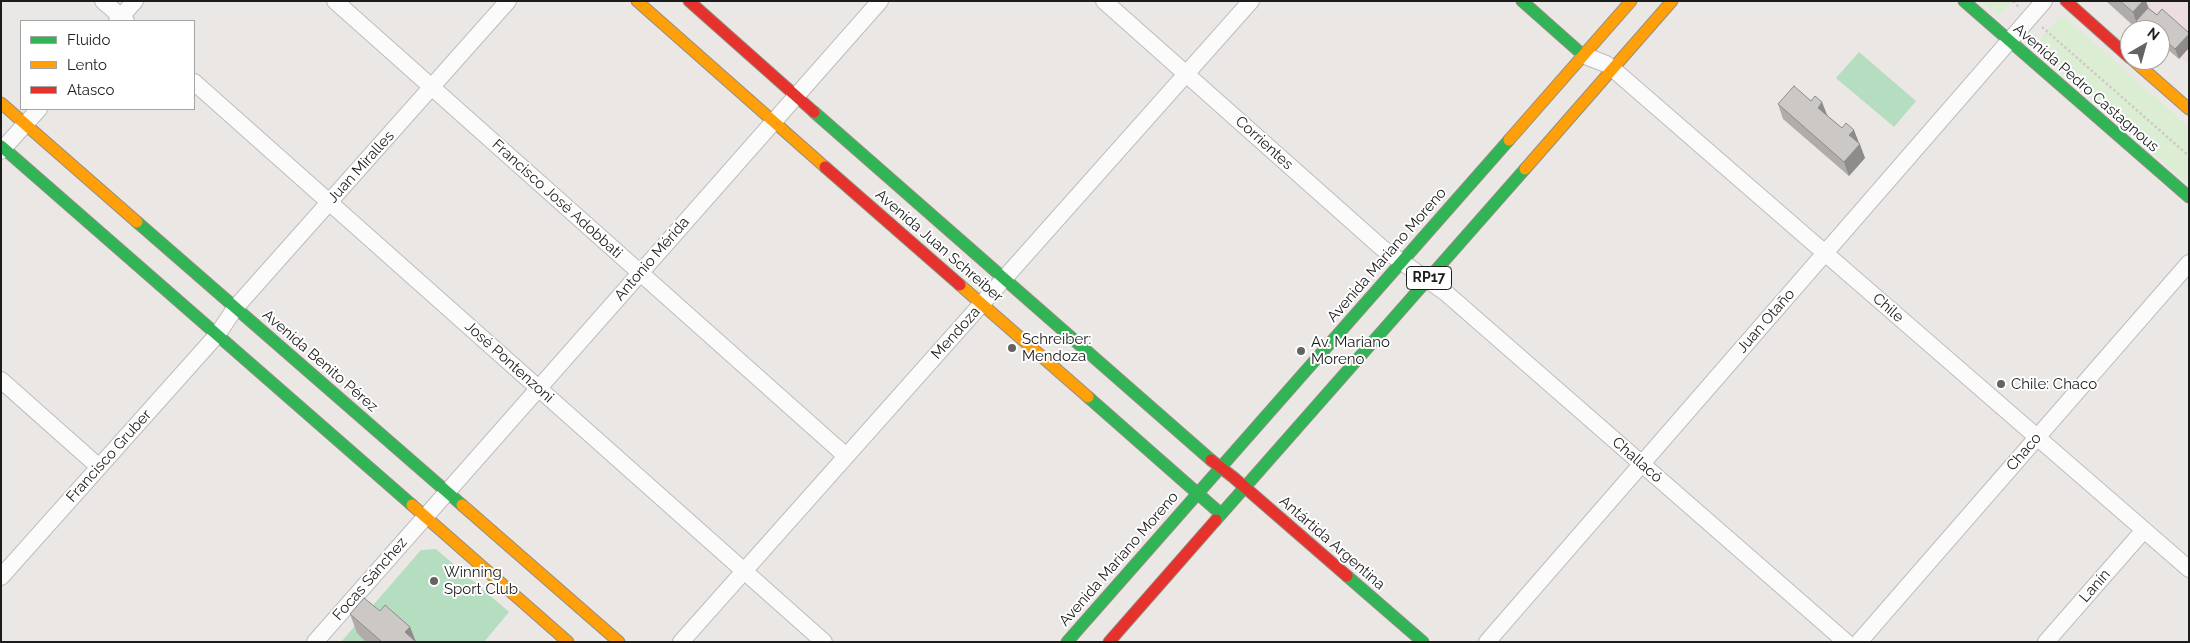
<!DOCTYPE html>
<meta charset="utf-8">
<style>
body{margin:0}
#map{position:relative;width:2190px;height:643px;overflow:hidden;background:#ebe7e5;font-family:Raleway,sans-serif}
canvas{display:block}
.frame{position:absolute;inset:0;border:2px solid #1c1c1c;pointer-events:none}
.legend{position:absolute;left:20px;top:20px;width:175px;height:90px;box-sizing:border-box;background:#fff;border:1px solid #a4a4a4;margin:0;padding:6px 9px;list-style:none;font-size:15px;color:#1c1c1c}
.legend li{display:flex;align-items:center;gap:10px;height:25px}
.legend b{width:25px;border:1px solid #a4a4a4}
.north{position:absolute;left:2120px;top:20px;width:50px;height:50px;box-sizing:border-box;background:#fff;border:1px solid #a4a4a4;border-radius:50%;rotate:38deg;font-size:14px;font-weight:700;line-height:20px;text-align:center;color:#1c1c1c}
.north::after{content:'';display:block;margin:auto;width:18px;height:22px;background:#646362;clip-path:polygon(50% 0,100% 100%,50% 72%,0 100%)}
</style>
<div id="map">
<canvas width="2190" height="643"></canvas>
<div class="frame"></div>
<ul class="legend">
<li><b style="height:6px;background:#30b455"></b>Fluido</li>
<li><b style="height:6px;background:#ff9f0a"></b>Lento</li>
<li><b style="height:6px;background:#e5322d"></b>Atasco</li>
</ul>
<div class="north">N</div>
</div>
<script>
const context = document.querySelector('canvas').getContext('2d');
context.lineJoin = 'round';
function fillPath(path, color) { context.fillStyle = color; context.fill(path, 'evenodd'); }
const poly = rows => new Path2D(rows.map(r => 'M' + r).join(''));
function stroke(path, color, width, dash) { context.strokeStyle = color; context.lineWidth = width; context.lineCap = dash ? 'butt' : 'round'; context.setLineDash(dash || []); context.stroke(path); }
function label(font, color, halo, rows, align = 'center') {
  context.font = font + ' Raleway,sans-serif'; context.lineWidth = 4; context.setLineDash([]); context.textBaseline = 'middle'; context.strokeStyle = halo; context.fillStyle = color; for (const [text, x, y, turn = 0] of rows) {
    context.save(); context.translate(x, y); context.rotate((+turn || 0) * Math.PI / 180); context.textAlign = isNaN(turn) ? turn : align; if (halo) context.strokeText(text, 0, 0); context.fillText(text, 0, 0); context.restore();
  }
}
fillPath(poly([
 [2106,1,2189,1,2189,64,2181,58,2179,59,2162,44,2160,46,2160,30,2138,30]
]), '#ecdddf');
fillPath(poly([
 [1980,1,2014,1,1999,15],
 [2064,16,2189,127,2189,185,2037,50,2037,43,2058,18]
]), '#dbeed3');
fillPath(poly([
 [1859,52,1916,101,1894,127,1836,78],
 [436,549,509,612,484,642,341,642,421,550]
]), '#b5ddbf');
const street = poly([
 [103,1,126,21],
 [335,1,846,456],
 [1104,1,1382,248,1446,293,1846,642],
 [117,21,135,1],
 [1583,55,1606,64,1613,69,2189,569],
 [194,82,824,642],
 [1,151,39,109],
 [1,380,99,467],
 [1,577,217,335,236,307,508,1],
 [315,642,880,1],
 [681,642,1251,1],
 [1487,642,2044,1],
 [1859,642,2189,263],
 [2046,642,2144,530]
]);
const fast = poly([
 [1522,1,1583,55],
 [1964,1,2189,197],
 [814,112,1211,460],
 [1,146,412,505],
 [137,222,462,505],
 [1088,397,1221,514],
 [1216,520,1525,169],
 [1347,576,1423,642],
 [1067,642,1509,140]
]);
const slow = poly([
 [637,1,825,167],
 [2133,60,2189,109],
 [1,103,137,222],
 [1509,140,1631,1],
 [1525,169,1672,1],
 [960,285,1088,397],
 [412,505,568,642],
 [462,505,619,642]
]);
const jam = poly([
 [689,1,814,112],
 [2066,1,2130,58],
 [825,167,960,285],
 [1211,460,1233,477,1347,576],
 [1109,642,1216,520]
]);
stroke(street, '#bebcbb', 18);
stroke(fast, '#938e7f', 13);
stroke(slow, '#938e7f', 13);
stroke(jam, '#938e7f', 13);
stroke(poly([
 [2013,1,2019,7],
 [2042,27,2189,156]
]), '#d4c6c9', 2.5, [2.5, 2.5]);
stroke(street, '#fcfbfb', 16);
stroke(fast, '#30b455', 11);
stroke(slow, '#ff9f0a', 11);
stroke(jam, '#e5322d', 11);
fillPath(poly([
 [2106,1,2146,1,2148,8,2157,15,2162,9,2179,59,2161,44,2160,46,2160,30,2138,30],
 [1778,104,1827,115,1860,144,1865,158,1849,176,1783,119],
 [380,611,410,627,416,642,366,642,357,633,350,614]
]), '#afacaa');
fillPath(poly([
 [2143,1,2146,1,2152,18,2136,21,2133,12],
 [2189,34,2189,48,2179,59,2175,49],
 [1822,102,1828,117,1818,108],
 [1854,130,1865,158,1849,176,1844,162,1849,135],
 [410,627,416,642,405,632]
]), '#8e8c8b');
const building = poly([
 [2120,1,2143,1,2133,12,2120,1],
 [2148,8,2157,15,2162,9,2189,33,2189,34,2175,49,2160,36,2160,30,2146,30,2136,21,2148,8],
 [1794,86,1811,101,1815,96,1822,102,1818,108,1842,128,1846,123,1854,130,1849,135,1860,144,1844,162,1778,104,1794,86],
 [364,598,380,611,385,605,410,627,405,632,416,642,380,642,381,641,350,614,364,598]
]);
fillPath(building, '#cbc8c6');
stroke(building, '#8e8c8b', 1);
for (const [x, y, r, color] of [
 [1012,348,5,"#646362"],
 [1301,351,5,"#646362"],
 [2001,384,5,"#646362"],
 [434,581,5,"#646362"]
]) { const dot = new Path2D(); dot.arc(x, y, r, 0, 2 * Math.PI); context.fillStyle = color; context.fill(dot); stroke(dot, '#fff', 2); }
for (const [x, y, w] of [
 [1429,278,45]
]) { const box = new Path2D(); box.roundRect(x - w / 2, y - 11.5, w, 23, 4); context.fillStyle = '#fff'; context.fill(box); stroke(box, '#1c1c1c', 1); }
label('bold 14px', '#1c1c1c', null, [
 ["RP17",1429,278]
]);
label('15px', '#1c1c1c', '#fff', [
 ["Avenida Pedro Castagnous",2086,88,41],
 ["Corrientes",1264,143,42],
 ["Juan Miralles",361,167,-48],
 ["Francisco José Adobbati",557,199,42],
 ["Avenida Juan Schreiber",939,246,41],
 ["Avenida Mariano Moreno",1387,255,-49],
 ["Antonio Mérida",652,259,-49],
 ["Chile",1888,308,41],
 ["Juan Otaño",1766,321,-49],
 ["Mendoza",956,333,-48],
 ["Avenida Benito Pérez",320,361,41],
 ["José Pontenzoni",509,362,42],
 ["Chaco",2024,452,-49],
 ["Francisco Gruber",109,456,-48],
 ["Challacó",1637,460,41],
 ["Antártida Argentina",1332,543,41],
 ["Avenida Mariano Moreno",1119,559,-49],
 ["Focas Sánchez",370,579,-49],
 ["Lanín",2095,586,-49]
]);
label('15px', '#1c1c1c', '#fff', [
 ["Schreiber:",1022,339],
 ["Mendoza",1022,356],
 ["Av. Mariano",1311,342],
 ["Moreno",1311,359],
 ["Chile: Chaco",2011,384],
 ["Winning",444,572],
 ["Sport Club",444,589]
], 'left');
</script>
